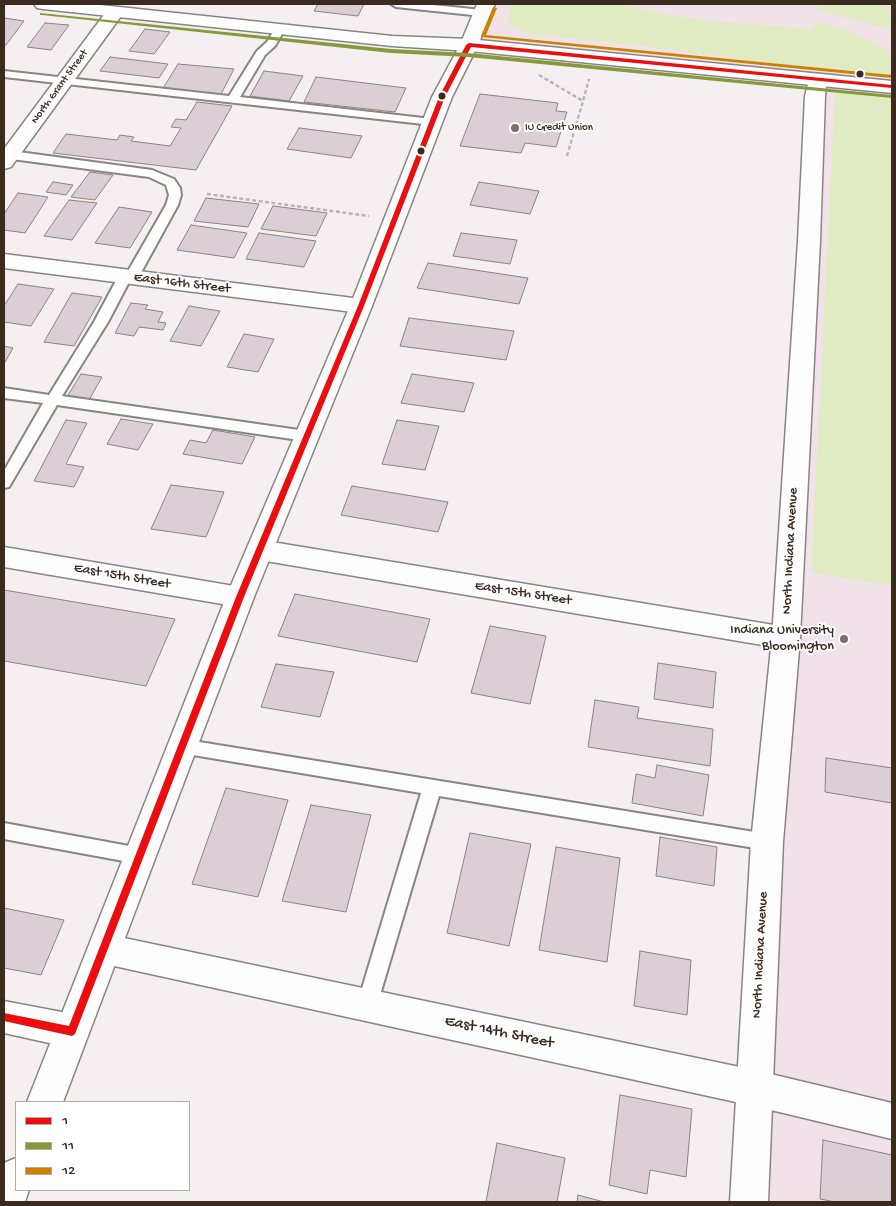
<!DOCTYPE html>
<style>
body{margin:0}
#map{position:relative;width:896px;height:1206px;overflow:hidden;background:#f5eff2;font-family:"Gochi Hand",sans-serif}
canvas{display:block}
.frame{position:absolute;inset:0;border:5px solid #3b2a1e;pointer-events:none}
.legend{position:absolute;left:15px;top:1101px;width:175px;height:90px;box-sizing:border-box;background:#fff;border:1px solid #b1aaa5;margin:0;padding:6px 9px;list-style:none;font-size:15px;color:#3b2a1e}
.legend li{display:flex;align-items:center;gap:10px;height:25px}
.legend b{width:25px;border:1px solid #b1aaa5}
</style>
<div id="map">
<canvas width="896" height="1206"></canvas>
<div class="frame"></div>
<ul class="legend">
<li><b style="height:6px;background:#ec0e0e"></b>1</li>
<li><b style="height:6px;background:#869a3a"></b>11</li>
<li><b style="height:6px;background:#cc8100"></b>12</li>
</ul>
</div>
<script>
const context = document.querySelector('canvas').getContext('2d');
context.lineJoin = 'round';
function fillPath(path, color) { context.fillStyle = color; context.fill(path, 'evenodd'); }
const poly = rows => new Path2D(rows.map(r => 'M' + r).join(''));
function stroke(path, color, width, dash) { context.strokeStyle = color; context.lineWidth = width; context.lineCap = dash ? 'butt' : 'round'; context.setLineDash(dash || []); context.stroke(path); }
function label(font, color, halo, rows, align = 'center') {
  context.font = font + ' "Gochi Hand",sans-serif'; context.lineWidth = 4; context.setLineDash([]); context.textBaseline = 'middle'; context.strokeStyle = halo; context.fillStyle = color; for (const [text, x, y, turn = 0] of rows) {
    context.save(); context.translate(x, y); context.rotate((+turn || 0) * Math.PI / 180); context.textAlign = isNaN(turn) ? turn : align; if (halo) context.strokeText(text, 0, 0); context.fillText(text, 0, 0); context.restore();
  }
}
fillPath(poly([
 [496,4,892,4,892,1202,765,1202,827,76,482,39]
]), '#f1e2ea');
fillPath(poly([
 [512,4,619,4,675,16,726,22,812,29,814,22,829,25,847,30,885,48,892,54,892,77,797,67,642,46,531,34,515,28,508,23,507,18],
 [822,4,888,4,892,16,892,30,817,10,817,6],
 [835,91,892,97,892,586,811,572]
]), '#e0ebc4');
const building = poly([
 [318,4,364,4,358,16,314,11,318,4],
 [4,18,24,21,6,45,4,45,4,18],
 [45,23,69,25,51,50,27,47,45,23],
 [145,29,170,32,154,54,129,51,145,29],
 [110,57,168,64,159,78,100,71,110,57],
 [178,64,234,69,220,96,162,90,178,64],
 [264,71,303,76,289,101,250,96,264,71],
 [316,77,406,88,395,112,304,102,316,77],
 [480,94,558,103,556,111,567,112,556,147,525,143,521,153,460,146,480,94],
 [197,102,232,106,196,170,53,153,66,134,117,140,120,135,134,137,131,141,170,146,181,128,171,127,176,119,186,120,197,102],
 [299,128,362,136,351,158,287,149,299,128],
 [90,172,113,175,95,200,71,197,90,172],
 [53,182,73,185,66,195,46,192,53,182],
 [479,182,539,191,530,214,470,205,479,182],
 [18,193,48,197,25,233,4,230,4,214,18,193],
 [206,198,259,204,248,227,194,221,206,198],
 [69,200,97,203,72,240,44,236,69,200],
 [273,206,327,213,316,236,261,229,273,206],
 [119,207,152,212,130,248,95,243,119,207],
 [191,225,247,233,234,258,177,250,191,225],
 [259,233,316,241,304,267,246,259,259,233],
 [461,233,517,240,510,264,453,256,461,233],
 [428,263,528,278,519,304,417,288,428,263],
 [18,284,54,289,31,326,4,322,4,306,18,284],
 [72,293,102,297,74,346,44,342,72,293],
 [131,303,148,305,145,309,163,312,158,322,166,323,163,330,139,327,134,336,115,333,131,303],
 [189,306,220,311,201,346,170,341,189,306],
 [409,318,514,331,506,360,400,346,409,318],
 [244,334,274,339,258,372,227,367,244,334],
 [4,346,13,348,4,364,4,346],
 [81,374,102,377,89,400,67,397,81,374],
 [412,374,474,383,464,412,401,403,412,374],
 [121,419,153,424,138,450,107,444,121,419],
 [66,420,87,423,66,464,84,467,74,487,34,481,66,420],
 [397,420,439,426,425,470,382,464,397,420],
 [213,430,255,437,242,464,183,454,190,440,206,443,213,430],
 [171,485,224,492,206,537,151,529,171,485],
 [352,486,448,502,438,532,341,515,352,486],
 [4,590,175,619,146,686,4,661,4,590],
 [295,594,430,619,417,662,278,636,295,594],
 [490,626,546,636,530,704,471,693,490,626],
 [658,663,716,672,713,708,654,699,658,663],
 [276,664,334,672,320,717,261,707,276,664],
 [595,700,639,707,637,718,713,729,710,766,588,747,595,700],
 [826,758,892,768,892,803,825,792,826,758],
 [657,765,709,775,703,816,632,803,636,774,655,778,657,765],
 [226,788,288,800,258,897,192,884,226,788],
 [311,805,371,815,346,912,282,901,311,805],
 [470,833,531,844,509,946,447,933,470,833],
 [660,837,717,847,714,886,656,876,660,837],
 [556,847,620,858,607,962,539,950,556,847],
 [4,908,64,920,41,975,4,968,4,908],
 [640,951,691,960,687,1015,634,1006,640,951],
 [620,1095,692,1109,686,1177,650,1170,647,1194,609,1185,620,1095],
 [823,1140,892,1155,892,1202,835,1202,820,1199,823,1140],
 [497,1143,565,1158,557,1202,486,1202,497,1143],
 [578,1195,604,1202,577,1202,578,1195]
]);
fillPath(building, '#dbcfd5');
stroke(building, '#8a8482', 1);
const service = poly([
 [391,4,424,4,482,10,487,13,482,16,396,7,391,4],
 [280,26,285,29,275,46,265,55,240,97,432,119,438,122,432,125,4,77,4,71,229,96,257,51,267,42,276,27,280,26],
 [4,150,152,170,174,179,180,188,181,195,178,205,138,278,136,281,129,282,108,322,62,396,306,431,311,432,313,436,311,440,306,441,57,405,9,487,4,488,4,471,43,403,4,398,4,388,49,395,94,322,118,277,120,274,127,273,166,205,169,195,166,185,149,177,4,158,4,150],
 [181,739,767,834,774,836,776,842,774,848,767,850,439,796,377,1005,374,1012,367,1015,360,1012,357,1005,421,793,181,753,175,751,172,746,175,741,181,739],
 [4,823,140,848,147,850,149,856,147,862,140,864,4,839,4,823]
]);
const minor = poly([
 [115,7,121,8,124,12,11,167,4,169,4,149,109,8,115,7],
 [4,254,361,299,369,301,372,306,369,311,361,313,4,268,4,254],
 [260,540,786,627,796,630,800,638,796,646,786,649,260,560,251,557,247,550,251,543,260,540],
 [4,547,240,587,250,590,254,597,250,604,240,607,4,567,4,547],
 [105,934,754,1070,892,1103,892,1139,754,1106,105,964,93,960,88,949,93,938,105,934],
 [4,1001,72,1014,84,1019,89,1031,84,1043,72,1048,4,1033,4,1001]
]);
const tertiary = poly([
 [477,4,495,4,478,45,452,97,372,306,254,597,63,1102,27,1102,226,597,350,306,432,97,460,45,477,4],
 [818,74,825,76,827,80,825,96,820,241,800,638,783,842,768,1202,730,1202,751,842,772,638,798,241,805,96,809,80,811,76,818,74],
 [16,1158,16,1190,29,1190,25,1202,4,1202,4,1163,16,1158]
]);
const secondary = poly([
 [34,4,91,4,392,36,469,39,892,81,892,93,469,51,392,46,43,9,37,8,34,4]
]);
stroke(service, '#8a8482', 4);
stroke(minor, '#8a8482', 3);
stroke(tertiary, '#8a8482', 3);
stroke(secondary, '#8a8482', 3);
stroke(poly([
 [539,75,583,101,589,79],
 [567,156,583,101],
 [207,194,369,216]
]), '#b8b5b4', 2.5, [4, 2.5]);
fillPath(service, '#fefdfd');
fillPath(minor, '#fefdfd');
fillPath(tertiary, '#fefdfd');
fillPath(secondary, '#fefdfd');
fillPath(poly([
 [469,43,892,85,892,88,471,47,445,97,364,306,244,597,75,1034,72,1036,4,1021,4,1013,69,1026,236,597,358,306,439,97,466,45,469,43]
]), '#ec0e0e');
fillPath(poly([
 [40,13,391,49,468,53,891,95,892,96,892,98,468,57,391,53,42,15,40,15,40,13]
]), '#869a3a');
fillPath(poly([
 [493,7,497,8,486,35,892,75,892,78,481,37,481,36,493,7]
]), '#cc8100');
for (const [x, y, r, color] of [
 [860,74,4.5,"#3b2a1e"],
 [442,96,4.5,"#3b2a1e"],
 [515,128,5,"#7c6f68"],
 [421,151,4.5,"#3b2a1e"],
 [844,639,5,"#7c6f68"]
]) { const dot = new Path2D(); dot.arc(x, y, r, 0, 2 * Math.PI); context.fillStyle = color; context.fill(dot); stroke(dot, '#fff', 2); }
label('11px', '#3b2a1e', '#fff', [
 ["North Grant Street",60,87,-54]
]);
label('11px', '#3b2a1e', '#fff', [
 ["IU Credit Union",525,128]
], 'left');
label('14px', '#3b2a1e', '#fff', [
 ["East 16th Street",182,284,7],
 ["North Indiana Avenue",791,551,-87],
 ["East 15th Street",122,577,10],
 ["East 15th Street",523,594,9],
 ["North Indiana Avenue",761,955,-87]
]);
label('14px', '#3b2a1e', '#fff', [
 ["Indiana University",834,631],
 ["Bloomington",834,647]
], 'right');
label('16px', '#3b2a1e', '#fff', [
 ["East 14th Street",499,1033,12]
]);
</script>
